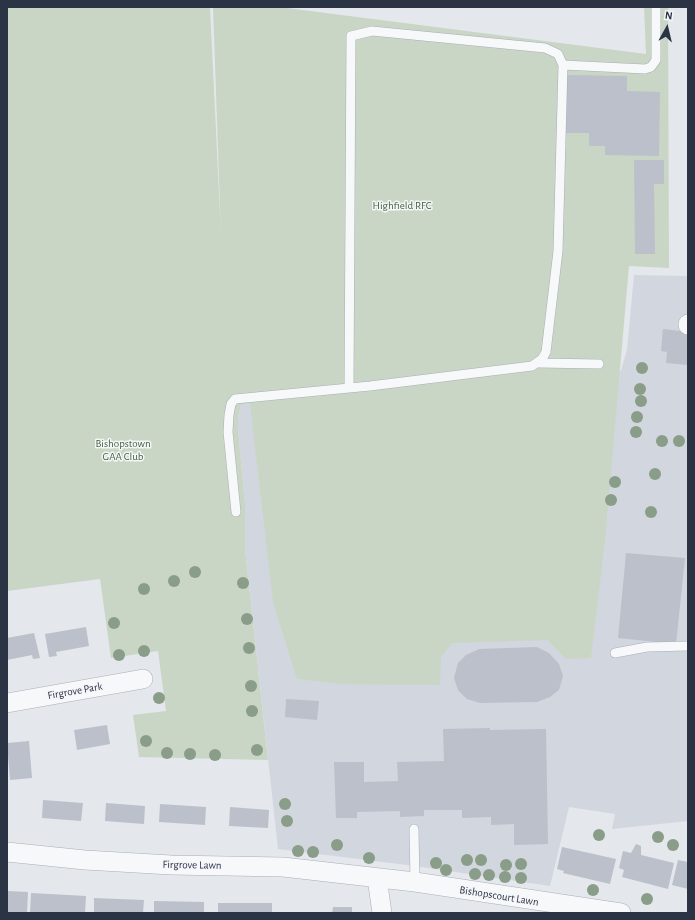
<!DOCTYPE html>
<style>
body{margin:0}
#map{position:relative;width:695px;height:920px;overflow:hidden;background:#e4e7ec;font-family:"Alegreya Sans",sans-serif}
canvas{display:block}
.frame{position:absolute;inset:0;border:8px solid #2b3445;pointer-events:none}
.north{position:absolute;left:647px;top:8px;width:40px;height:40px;-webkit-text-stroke:3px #f4f6f9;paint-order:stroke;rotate:8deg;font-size:11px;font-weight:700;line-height:16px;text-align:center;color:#2b3445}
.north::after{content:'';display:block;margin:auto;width:14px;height:18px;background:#2b3445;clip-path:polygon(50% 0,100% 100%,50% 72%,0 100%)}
</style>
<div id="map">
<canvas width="695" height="920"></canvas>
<div class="frame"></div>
<div class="north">N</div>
</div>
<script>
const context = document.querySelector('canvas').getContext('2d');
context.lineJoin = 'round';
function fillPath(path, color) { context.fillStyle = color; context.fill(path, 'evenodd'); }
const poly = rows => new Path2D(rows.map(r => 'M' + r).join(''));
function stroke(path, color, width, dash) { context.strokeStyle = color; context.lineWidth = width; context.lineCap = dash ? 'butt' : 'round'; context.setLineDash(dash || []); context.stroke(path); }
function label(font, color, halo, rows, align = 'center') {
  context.font = font + ' "Alegreya Sans",sans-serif'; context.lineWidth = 3; context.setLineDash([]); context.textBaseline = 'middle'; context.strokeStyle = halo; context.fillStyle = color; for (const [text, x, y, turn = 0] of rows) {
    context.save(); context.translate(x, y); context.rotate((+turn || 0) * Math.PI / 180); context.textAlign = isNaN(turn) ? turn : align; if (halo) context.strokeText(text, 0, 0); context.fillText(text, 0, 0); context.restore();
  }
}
fillPath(poly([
 [634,275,688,276,688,821,612,829,615,814,569,807,550,886,415,866,278,849,245,549,245,504,238,429,238,417,241,405,520,376,621,371,627,350]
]), '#d2d6de');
fillPath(poly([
 [7,7,210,7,221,234,213,7,279,7,646,54,644,7,668,7,669,268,629,266,605,540,591,658,566,659,548,640,452,643,441,657,440,685,341,684,297,679,273,602,250,404,241,405,238,417,238,429,245,504,245,549,268,760,139,757,133,715,166,711,158,651,111,658,100,579,7,591]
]), '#c9d6c5');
fillPath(poly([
 [567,75,627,76,627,91,660,92,659,156,605,155,605,146,589,146,589,133,566,133],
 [634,160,664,160,664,184,654,184,655,254,635,254],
 [663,329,688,332,688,365,666,363,667,352,661,351],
 [626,553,685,558,676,644,618,638],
 [86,627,89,646,56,652,57,656,49,657,45,634],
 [34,633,40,658,33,659,32,655,7,660,7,638],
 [537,647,549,653,559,664,563,676,559,690,550,697,537,702,480,703,467,699,458,690,454,678,458,663,466,655,479,649],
 [286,699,319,701,317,720,285,717],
 [107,725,110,744,77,750,74,730],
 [490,728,490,730,546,729,548,844,514,845,514,824,491,825,491,817,462,818,462,810,424,810,424,816,400,817,400,811,357,812,357,818,336,818,334,762,364,762,364,782,398,781,397,762,444,761,443,729],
 [29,741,32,778,10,780,7,743],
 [43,800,83,803,81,821,42,818],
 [106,803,145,806,144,824,105,821],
 [160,804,206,807,205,825,159,822],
 [230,807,269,810,268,828,229,826],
 [636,844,641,846,641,855,674,863,668,889,622,877,624,870,619,868,623,851,631,853],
 [562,847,616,859,610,884,563,873,564,871,557,869],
 [678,860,688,862,688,889,672,885],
 [7,891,28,892,27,913,7,913],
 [31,893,86,896,85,913,30,913],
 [94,898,144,900,143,913,94,913],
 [154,901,204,902,204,913,154,913],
 [218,903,272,903,272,913,218,913],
 [333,907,352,907,352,913,332,913]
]), '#bbc0ca');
const lane = poly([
 [538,363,599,364],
 [349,388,351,36,372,31,545,48,558,54,563,65],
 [236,512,228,432,229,415,231,404,235,399,370,386,532,366,542,359,546,352,558,251,563,65,645,69,651,67,656,60,656,7],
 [615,653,647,647,688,646],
 [414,829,415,882]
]);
const street = poly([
 [688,325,688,324],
 [7,703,143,679],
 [7,852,85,860,171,865,283,867,415,882,621,913],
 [377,878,382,913]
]);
stroke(lane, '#a9aeb7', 10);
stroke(street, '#a9aeb7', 20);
stroke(lane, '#f7f8fa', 9);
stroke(street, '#f7f8fa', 19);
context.fillStyle = '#899d89';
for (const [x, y] of [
 [642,368],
 [640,389],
 [641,401],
 [637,417],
 [636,432],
 [662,441],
 [679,441],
 [655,474],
 [615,482],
 [611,500],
 [651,512],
 [195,572],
 [174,581],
 [243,583],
 [144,589],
 [247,619],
 [114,623],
 [249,648],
 [144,651],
 [119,655],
 [251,686],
 [159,698],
 [252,711],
 [146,741],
 [257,750],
 [167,753],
 [190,754],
 [215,755],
 [285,804],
 [287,821],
 [599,835],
 [658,837],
 [337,845],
 [673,845],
 [298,851],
 [313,852],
 [369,858],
 [467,860],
 [481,860],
 [436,863],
 [521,864],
 [506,865],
 [446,870],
 [475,874],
 [489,875],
 [505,877],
 [521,878],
 [593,890],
 [647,899]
]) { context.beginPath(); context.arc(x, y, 6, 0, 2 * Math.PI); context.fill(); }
label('11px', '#3f6138', '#f4f6f9', [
 ["Highfield RFC",402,206],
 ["Bishopstown",123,444],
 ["GAA Club",123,457]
]);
label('11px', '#2b3445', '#f4f6f9', [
 ["Firgrove Park",75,691,-10],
 ["Firgrove Lawn",192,865,1],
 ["Bishopscourt Lawn",499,896,9]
]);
</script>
